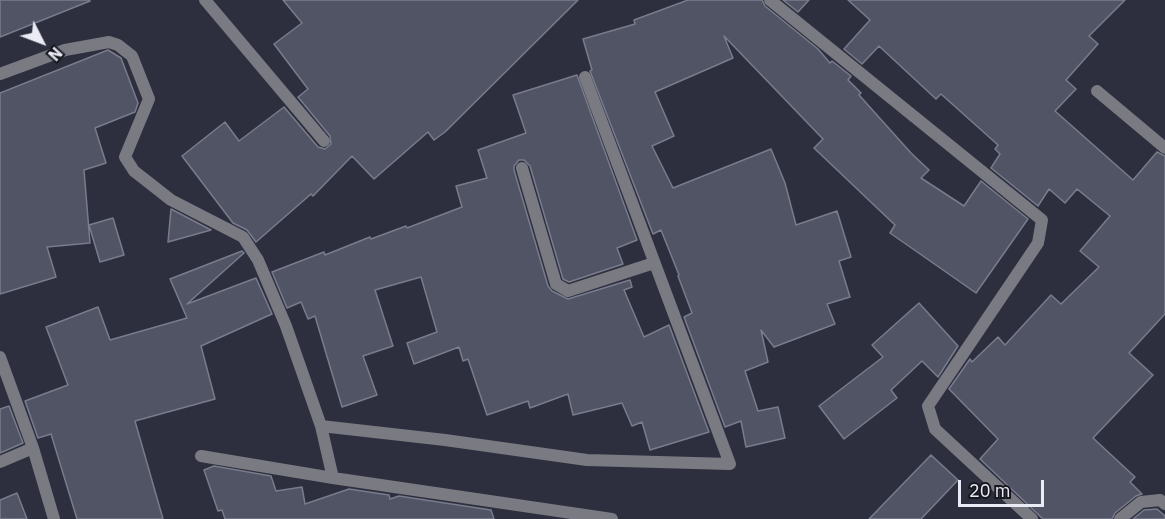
<!DOCTYPE html>
<style>
body{margin:0}
#map{position:relative;width:1165px;height:519px;overflow:hidden;background:#2d2f3e;font-family:"IBM Plex Sans",sans-serif}
canvas{display:block}
.north{position:absolute;left:12px;top:12px;width:60px;height:60px;-webkit-text-stroke:4px #17181f;paint-order:stroke;rotate:132deg;font-size:16px;font-weight:700;line-height:24px;text-align:center;color:#eaebf5}
.north::after{content:'';display:block;margin:auto;width:21px;height:27px;background:#eaebf5;clip-path:polygon(50% 0,100% 100%,50% 72%,0 100%)}
.scale{position:absolute;left:958px;top:480px;width:86px;height:27px;box-sizing:border-box;border:3px solid #eaebf5;border-top:0;padding-left:8px;font-size:18px;line-height:21px;white-space:nowrap;color:#eaebf5;-webkit-text-stroke:4px #17181f;paint-order:stroke}
</style>
<div id="map">
<canvas width="1165" height="519"></canvas>
<div class="north">N</div>
<div class="scale">20 m</div>
</div>
<script>
const context = document.querySelector('canvas').getContext('2d');
context.lineJoin = 'round';
function fillPath(path, color) { context.fillStyle = color; context.fill(path, 'evenodd'); }
const poly = rows => new Path2D(rows.map(r => 'M' + r).join(''));
function stroke(path, color, width, dash) { context.strokeStyle = color; context.lineWidth = width; context.lineCap = dash ? 'butt' : 'round'; context.setLineDash(dash || []); context.stroke(path); }
const building = poly([
 [0,0,89,0,90,1,0,37,0,0],
 [283,0,578,0,445,132,434,140,428,132,374,179,352,156,313,196,311,194,256,242,247,230,233,223,182,156,225,122,239,141,284,107,318,147,325,149,331,144,330,136,298,97,308,89,274,44,302,23,283,0],
 [688,0,762,0,765,6,818,49,830,63,832,61,851,76,848,80,861,93,859,95,911,153,929,170,921,178,964,206,981,181,1028,219,976,293,890,233,895,225,814,148,823,139,724,36,733,58,655,92,674,136,652,146,673,188,771,149,785,183,796,225,837,211,851,257,839,261,850,297,827,304,835,324,774,347,761,330,768,362,745,371,758,411,778,407,785,438,746,447,741,421,725,427,684,317,692,313,678,276,679,275,661,230,653,234,590,71,592,70,583,39,635,24,634,20,688,0],
 [783,0,809,0,798,12,783,0],
 [848,0,1125,0,1089,36,1098,44,1066,80,1076,89,1055,111,1133,180,1157,152,1165,156,1165,314,1129,353,1153,375,1093,438,1135,477,1130,482,1142,494,1136,496,1115,513,1112,519,1043,519,980,459,998,439,949,389,970,359,972,362,998,337,1005,345,1051,295,1061,304,1099,267,1080,251,1110,216,1077,189,1065,203,1049,189,1038,206,991,168,1000,154,995,149,998,145,941,94,936,99,879,46,862,64,844,49,870,20,848,0],
 [108,50,121,58,138,103,135,112,95,128,106,163,84,170,90,243,47,247,56,277,0,294,0,93,108,50],
 [577,75,637,240,617,248,623,264,569,282,563,279,530,166,524,160,519,160,514,166,514,170,548,286,552,291,568,299,630,280,632,287,624,290,644,337,669,325,709,432,650,450,642,422,632,426,622,403,573,415,568,394,530,408,528,401,487,415,468,359,463,361,459,347,414,364,407,343,437,332,421,277,375,290,393,346,363,356,377,395,342,407,315,316,308,319,301,302,287,308,272,272,324,252,325,255,370,237,371,239,406,226,407,228,462,207,456,186,487,178,478,150,526,133,513,95,577,75],
 [171,209,211,230,168,242,171,209],
 [113,218,124,255,100,262,89,225,113,218],
 [242,251,244,253,187,304,256,278,272,314,201,346,215,399,135,421,163,519,77,519,51,434,38,438,25,401,68,385,46,327,98,307,110,340,187,318,170,279,242,251],
 [919,303,958,346,938,377,922,361,891,390,897,398,844,439,819,406,883,357,872,345,919,303],
 [9,406,23,443,0,453,0,409,9,406],
 [931,455,958,480,921,519,869,519,931,455],
 [214,466,271,476,276,491,302,487,305,504,349,489,389,495,390,499,399,496,491,510,494,519,225,519,222,510,218,511,204,470,214,466],
 [17,493,27,519,0,519,0,500,17,493],
 [1157,509,1165,516,1165,519,1133,519,1144,510,1157,509]
]);
fillPath(building, '#515464');
stroke(building, '#797c8d', 1.5);
stroke(poly([
 [205,0,324,141],
 [770,0,1042,220,1038,243,928,406,935,429,1032,519],
 [0,74,65,50,109,42,118,45,132,56,149,99,125,157,134,171,171,200,243,237,258,260,286,326,321,426,333,478],
 [1097,91,1165,148],
 [522,168,556,284,568,291,654,263],
 [0,357,33,448,54,519],
 [321,426,445,440,587,460,730,464,585,77],
 [201,456,333,478,612,519],
 [0,462,33,448],
 [1120,519,1141,502,1160,500,1165,504]
]), '#797a82', 12);
</script>
